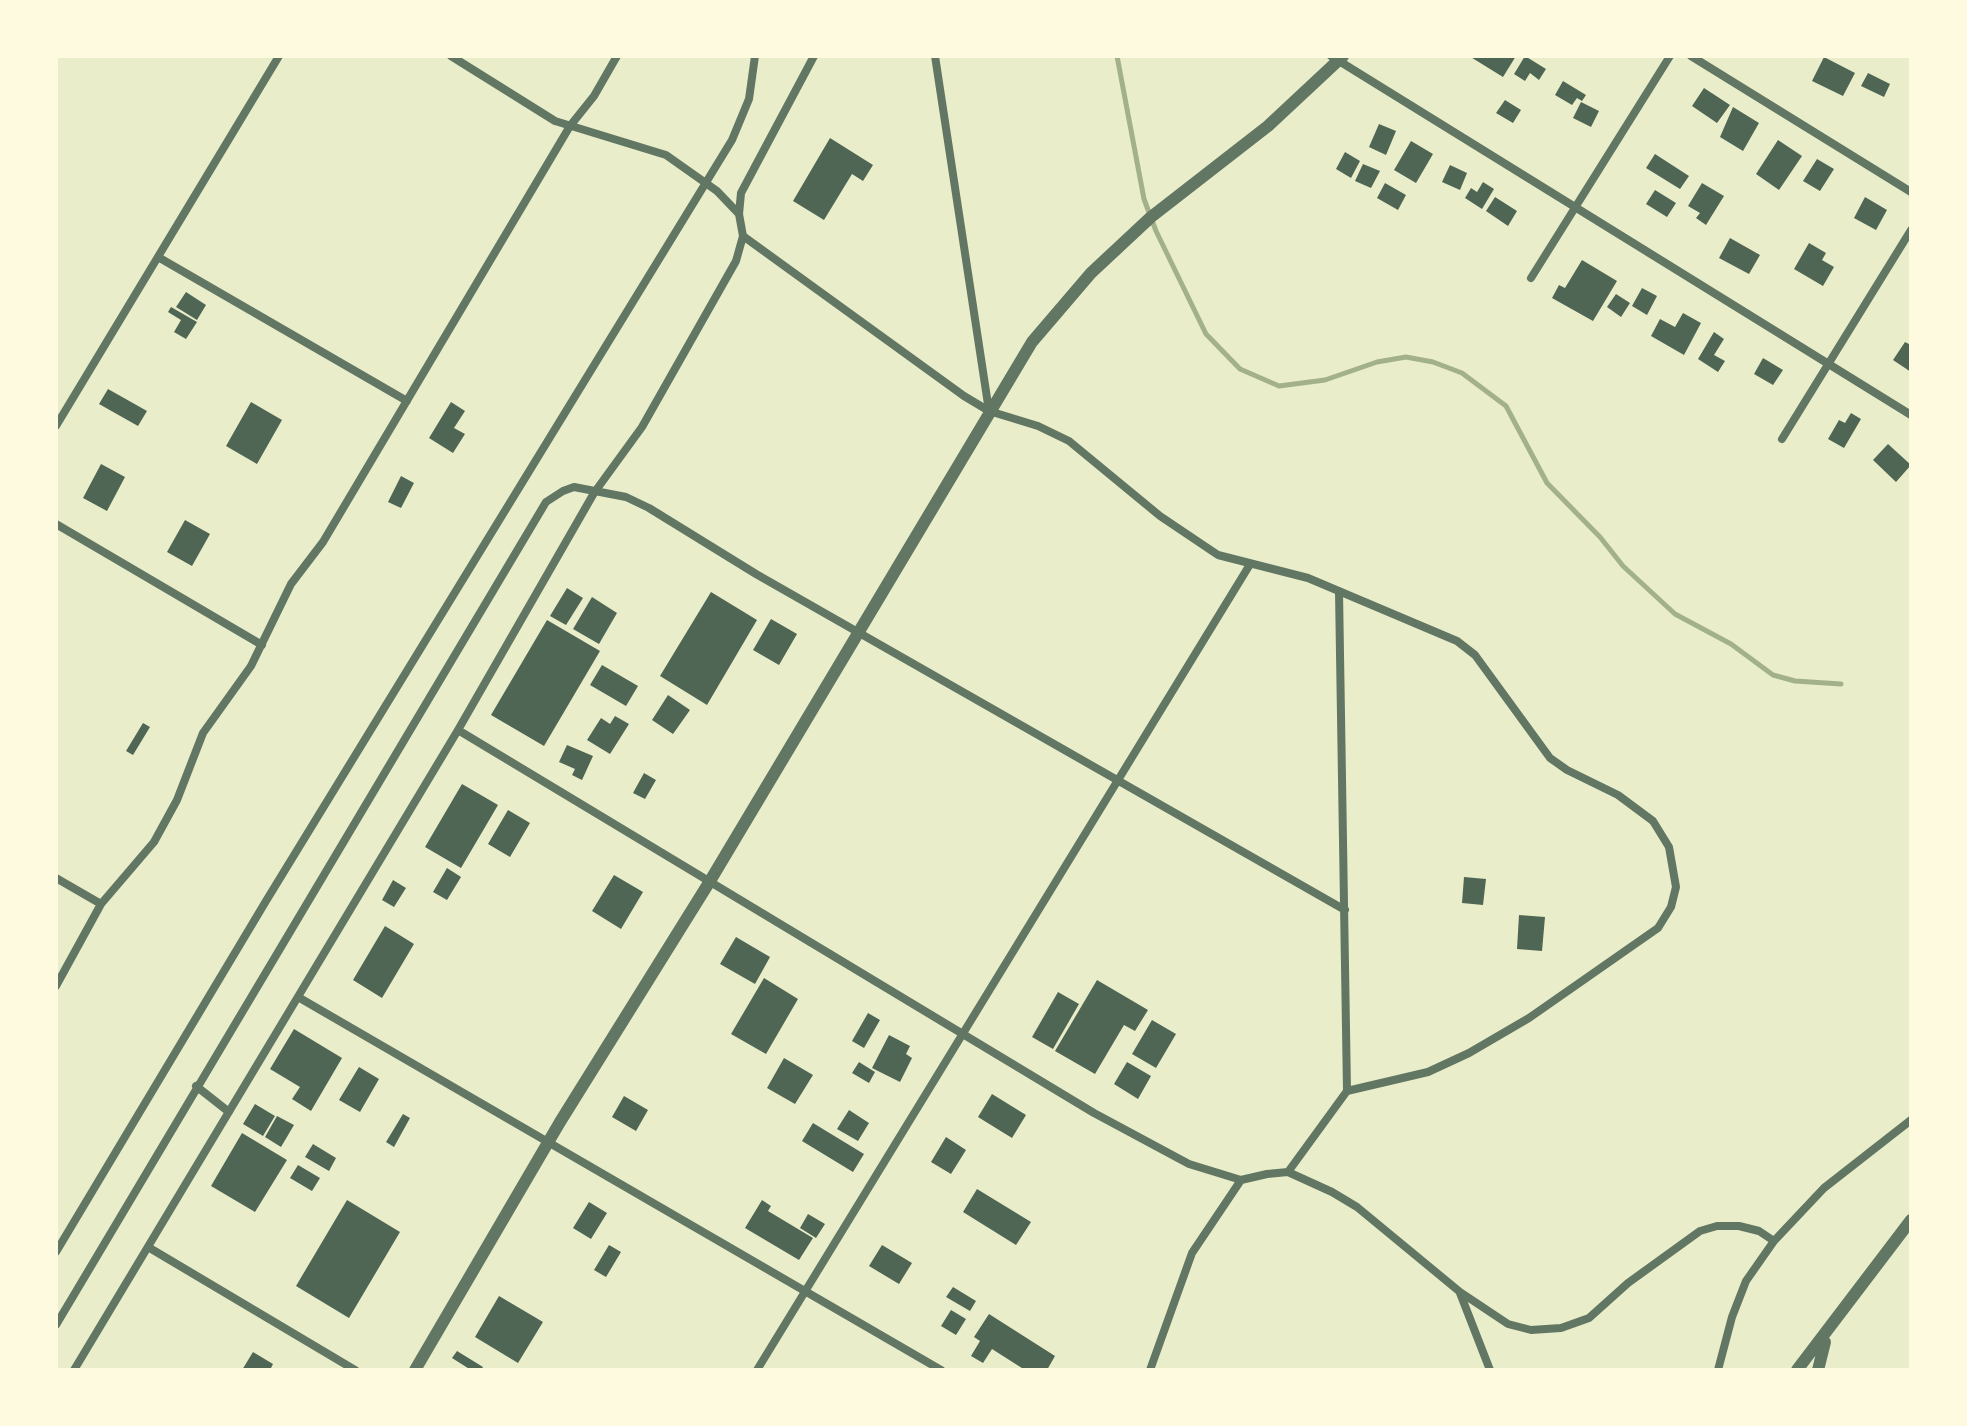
<!DOCTYPE html>
<style>
body{margin:0}
#map{position:relative;width:1967px;height:1426px;overflow:hidden;background:#e9edc9;font-family:"Sofia Sans Condensed",sans-serif}
canvas{display:block}
.frame{position:absolute;inset:0;border:58px solid #fefae0;pointer-events:none}
</style>
<div id="map">
<canvas width="1967" height="1426"></canvas>
<div class="frame"></div>
</div>
<script>
const context = document.querySelector('canvas').getContext('2d');
context.lineJoin = 'round';
const poly = rows => new Path2D(rows.map(r => 'M' + r).join(''));
function stroke(path, color, width, dash) { context.strokeStyle = color; context.lineWidth = width; context.lineCap = dash ? 'butt' : 'round'; context.setLineDash(dash || []); context.stroke(path); }
function fillPath(path, color) { context.fillStyle = color; context.fill(path, 'evenodd'); }
stroke(poly([
 [1117,56,1144,199,1156,231,1206,334,1240,369,1279,386,1325,380,1377,362,1406,357,1433,362,1462,373,1506,406,1547,483,1600,537,1623,566,1675,614,1731,644,1773,675,1795,681,1841,684]
]), '#a3b18a', 5);
fillPath(poly([
 [1469,56,1516,56,1503,77],
 [1525,56,1546,69,1539,80,1530,73,1525,81,1514,74],
 [1824,57,1855,73,1843,96,1812,81],
 [1868,73,1890,84,1884,97,1861,86],
 [1563,81,1586,95,1582,101,1577,98,1572,105,1555,95],
 [1704,88,1730,105,1717,123,1692,106],
 [1505,100,1521,110,1513,123,1496,113],
 [1581,102,1599,111,1591,127,1573,118],
 [1733,107,1759,123,1743,151,1720,137],
 [1379,124,1396,131,1386,155,1369,147],
 [830,138,873,165,863,181,852,174,824,220,793,201],
 [1778,140,1802,156,1779,190,1756,174],
 [1411,141,1433,154,1416,183,1394,170],
 [1345,152,1360,161,1351,178,1336,169],
 [1655,154,1689,176,1680,189,1646,168],
 [1817,159,1834,169,1820,191,1803,181],
 [1363,164,1380,171,1371,188,1355,181],
 [1450,165,1467,173,1460,190,1442,182],
 [1483,182,1494,189,1482,209,1465,198,1471,188,1477,192],
 [1385,183,1406,195,1398,210,1377,198],
 [1702,183,1724,196,1706,225,1696,218,1700,213,1688,206],
 [1655,190,1676,203,1667,217,1646,204],
 [1495,197,1517,211,1508,226,1486,211],
 [1865,197,1887,210,1876,230,1854,218],
 [1730,238,1760,255,1749,274,1719,258],
 [1809,243,1826,253,1822,260,1834,267,1823,286,1794,269],
 [1582,260,1617,281,1593,321,1552,298,1559,285,1565,288],
 [1642,288,1657,296,1647,315,1632,306],
 [186,292,206,305,197,320,176,307],
 [1616,294,1630,303,1621,317,1607,307],
 [171,307,197,322,186,339,174,332,181,320,168,312],
 [1683,313,1701,323,1684,355,1651,336,1660,319,1675,327],
 [1714,332,1724,339,1714,355,1725,361,1718,372,1698,359],
 [1905,342,1911,345,1911,372,1893,360],
 [1763,358,1783,370,1773,385,1754,374],
 [108,389,147,411,138,426,99,404],
 [251,402,282,420,257,464,226,446],
 [451,402,465,411,454,428,465,434,453,453,429,438],
 [1851,413,1861,419,1844,448,1828,439,1839,420,1845,423],
 [1888,444,1911,465,1896,482,1873,460],
 [101,464,125,477,107,511,83,498],
 [401,476,414,483,401,508,388,502],
 [185,520,210,534,192,566,167,552],
 [567,588,583,598,566,625,550,616],
 [711,592,757,620,707,705,660,676],
 [592,597,617,613,599,644,573,629],
 [771,619,797,634,779,665,753,650],
 [547,620,600,651,544,746,491,715],
 [602,665,638,686,626,706,590,685],
 [668,695,690,710,673,734,652,720],
 [615,716,629,724,610,754,587,740,601,718,610,724],
 [143,723,150,727,133,755,126,751],
 [567,745,593,756,582,780,572,775,575,769,559,762],
 [644,773,656,780,645,799,633,793],
 [462,784,498,805,461,868,425,847],
 [508,810,530,823,510,857,488,844],
 [447,868,461,877,447,900,433,892],
 [614,875,643,892,621,929,592,911],
 [1464,877,1486,879,1483,905,1462,903],
 [393,880,406,888,394,907,382,900],
 [1519,915,1545,917,1542,951,1517,949],
 [385,926,414,944,382,998,353,980],
 [736,937,770,957,755,984,720,964],
 [764,978,798,999,766,1054,731,1034],
 [1097,980,1148,1010,1135,1031,1124,1025,1095,1074,1055,1051],
 [1058,992,1079,1004,1053,1049,1032,1037],
 [868,1013,880,1020,864,1048,852,1041],
 [1152,1020,1176,1034,1156,1068,1132,1054],
 [294,1029,342,1058,311,1111,292,1099,300,1087,270,1069],
 [889,1035,910,1046,906,1054,912,1058,900,1082,872,1068],
 [784,1058,813,1075,795,1104,767,1088],
 [859,1062,875,1072,869,1083,852,1073],
 [1127,1062,1151,1076,1138,1099,1114,1084],
 [359,1067,379,1079,360,1112,339,1100],
 [992,1094,1026,1115,1012,1138,978,1117],
 [624,1096,648,1110,636,1131,612,1117],
 [255,1104,275,1116,263,1136,243,1124],
 [849,1110,869,1123,858,1141,837,1129],
 [403,1114,410,1118,394,1147,386,1142],
 [277,1116,294,1125,281,1147,265,1137],
 [813,1123,864,1154,853,1172,802,1141],
 [242,1133,287,1160,255,1212,211,1186],
 [946,1137,966,1150,951,1174,931,1162],
 [313,1144,336,1158,329,1171,305,1157],
 [298,1165,320,1178,312,1191,290,1178],
 [977,1189,1031,1222,1016,1245,963,1212],
 [347,1200,400,1232,349,1318,296,1286],
 [762,1200,771,1206,768,1211,813,1238,799,1260,745,1228],
 [589,1202,607,1213,591,1239,573,1228],
 [808,1214,825,1224,816,1238,800,1228],
 [609,1245,621,1252,606,1277,594,1270],
 [882,1245,912,1263,899,1284,869,1266],
 [953,1287,976,1301,970,1311,946,1297],
 [499,1296,543,1322,518,1363,475,1337],
 [951,1310,966,1319,956,1335,941,1326],
 [989,1314,1055,1356,1047,1370,1025,1370,992,1349,983,1363,971,1356,980,1341,974,1337],
 [457,1351,483,1367,481,1370,471,1370,452,1358],
 [253,1352,273,1364,270,1370,242,1370]
]), '#4f6655');
stroke(poly([
 [451,56,555,121,666,155,717,191,739,214],
 [935,56,989,411],
 [1331,56,1911,415],
 [1691,56,1911,192],
 [743,236,964,396,989,411,1038,426,1069,441,1160,516,1218,555,1308,578,1457,641,1475,655,1550,758,1567,770,1618,795,1653,821,1669,847,1676,887,1671,907,1658,928,1529,1018,1469,1053,1428,1072,1347,1091],
 [158,257,407,401],
 [1531,278,1670,56],
 [56,426,279,56],
 [1782,439,1911,230],
 [56,524,262,645],
 [458,730,1094,1113,1189,1164,1241,1180],
 [56,878,101,904],
 [56,986,101,904,154,842,177,800,203,733,251,666,291,584,323,542,570,126,594,96,617,56],
 [298,997,941,1370],
 [196,1086,229,1112],
 [1288,1172,1347,1091,1339,591],
 [148,1247,355,1370],
 [56,1252,266,901,732,140,749,99,755,56],
 [1460,1293,1490,1370],
 [56,1325,546,502,563,491,574,487,626,497,649,508,756,574,1345,910],
 [74,1370,458,730,594,493,642,427,736,261,743,236,739,214,741,193,814,56],
 [757,1370,1249,566],
 [1150,1370,1192,1253,1241,1180,1267,1174,1288,1172,1332,1192,1357,1207,1460,1292,1508,1324,1531,1330,1561,1328,1589,1318,1628,1283,1700,1231,1717,1226,1739,1226,1759,1231,1774,1241],
 [1718,1370,1732,1317,1746,1281,1774,1241,1824,1188,1911,1120]
]), '#617663', 8);
stroke(poly([
 [415,1370,560,1122,710,881,1032,342,1091,273,1151,217,1268,126,1343,56],
 [1797,1370,1911,1220],
 [1818,1370,1825,1342]
]), '#617663', 12);
</script>
